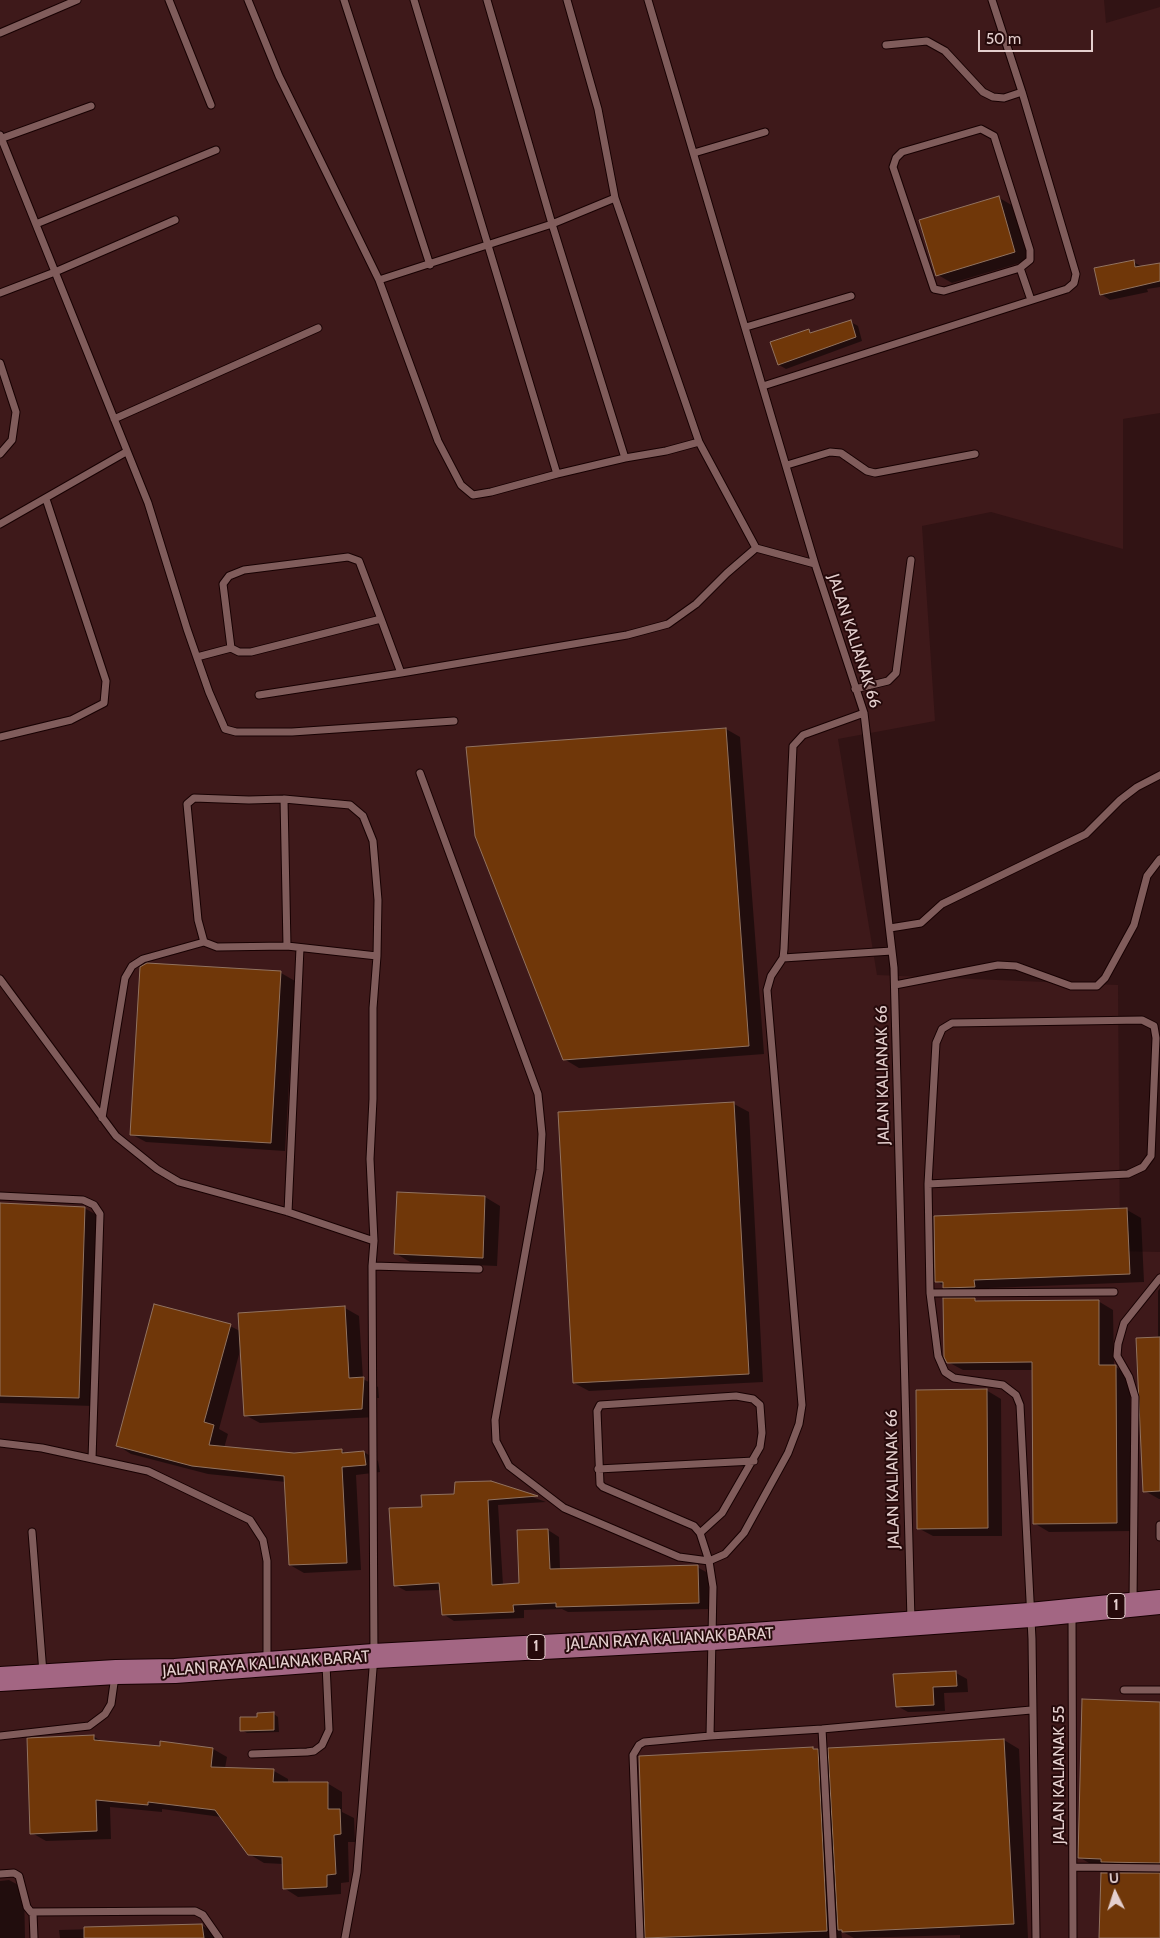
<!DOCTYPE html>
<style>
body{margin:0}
#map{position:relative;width:1160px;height:1938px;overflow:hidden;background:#311314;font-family:Cabin,sans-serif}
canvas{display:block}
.north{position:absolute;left:1090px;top:1868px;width:50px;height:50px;-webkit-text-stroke:4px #260a0b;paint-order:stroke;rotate:356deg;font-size:14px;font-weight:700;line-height:20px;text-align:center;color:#e4cfce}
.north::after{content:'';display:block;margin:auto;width:18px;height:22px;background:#e4cfce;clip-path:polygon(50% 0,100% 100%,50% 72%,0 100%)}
.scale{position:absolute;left:978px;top:30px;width:115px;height:22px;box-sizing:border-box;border:2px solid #e4cfce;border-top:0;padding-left:6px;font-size:15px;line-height:18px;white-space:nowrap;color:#e4cfce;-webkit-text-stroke:4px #260a0b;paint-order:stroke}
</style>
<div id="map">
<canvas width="1160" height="1938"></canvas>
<div class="north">U</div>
<div class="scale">50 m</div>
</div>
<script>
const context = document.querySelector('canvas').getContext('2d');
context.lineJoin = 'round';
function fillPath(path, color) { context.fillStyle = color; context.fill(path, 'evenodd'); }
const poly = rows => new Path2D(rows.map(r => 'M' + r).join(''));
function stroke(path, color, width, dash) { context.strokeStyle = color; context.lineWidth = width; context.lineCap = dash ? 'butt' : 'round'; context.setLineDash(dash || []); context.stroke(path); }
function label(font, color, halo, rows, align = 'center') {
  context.font = font + ' Cabin,sans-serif'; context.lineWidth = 4; context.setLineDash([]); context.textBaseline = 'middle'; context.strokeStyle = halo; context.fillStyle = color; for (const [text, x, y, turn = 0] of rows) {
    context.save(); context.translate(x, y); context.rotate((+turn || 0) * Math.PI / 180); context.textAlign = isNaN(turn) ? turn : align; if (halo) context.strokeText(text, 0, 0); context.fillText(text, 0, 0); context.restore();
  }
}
fillPath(poly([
 [0,0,1104,0,1106,23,1160,7,1160,413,1123,419,1123,549,991,512,922,526,935,721,838,739,877,975,1118,985,1120,1251,1160,1252,1160,1938,0,1938]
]), '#3e191a');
fillPath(poly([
 [998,197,1013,206,1030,260,952,283,938,275],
 [1133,262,1143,267,1160,264,1160,287,1147,289,1148,292,1110,300,1101,294],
 [851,322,858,326,862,341,786,369,779,365,809,331,814,334],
 [726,729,740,737,764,1054,579,1068,564,1059],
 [281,973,295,981,285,1151,146,1142,131,1134],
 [734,1104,749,1112,763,1382,589,1391,574,1383],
 [398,1193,485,1197,500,1206,497,1266,410,1262,395,1253],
 [0,1205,84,1208,99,1216,93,1406,0,1403],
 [1127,1210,1141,1218,1144,1282,989,1288,989,1295,959,1295,936,1281],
 [1160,1288,1160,1499,1159,1499,1145,1491,1158,1338,1158,1291],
 [974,1299,980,1302,1098,1301,1113,1310,1114,1366,1130,1375,1131,1531,1049,1532,1034,1523,1033,1370,963,1370,948,1362],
 [345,1308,359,1316,363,1379,378,1387,379,1398,376,1398,376,1417,260,1423,245,1415,241,1347,219,1429,228,1434,224,1448,294,1454,341,1450,348,1454,364,1452,378,1461,380,1472,356,1475,361,1570,304,1573,290,1565,286,1482,208,1474,131,1454,117,1445,230,1326,240,1331],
 [986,1390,1001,1399,1002,1536,933,1536,918,1528],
 [491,1482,546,1502,498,1505,503,1585,520,1584,548,1530,559,1537,560,1570,697,1567,708,1573,709,1609,568,1612,562,1609,524,1610,524,1618,454,1621,443,1614,441,1590,406,1591,395,1585,423,1508],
 [956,1673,967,1679,968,1692,944,1693,945,1711,908,1712,897,1706],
 [1160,1703,1160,1870,1094,1866,1079,1857],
 [274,1714,278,1717,279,1732,247,1733,242,1730,258,1718],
 [93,1736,103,1742,161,1748,213,1749,227,1757,225,1768,274,1771,288,1779,288,1783,327,1783,342,1792,342,1812,354,1818,355,1842,348,1842,349,1882,341,1883,341,1894,298,1897,284,1888,283,1864,264,1863,249,1854,221,1817,162,1809,162,1812,110,1807,111,1839,46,1841,32,1833],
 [1004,1740,1019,1749,1028,1938,960,1938,960,1935,854,1938,841,1931,842,1938,646,1938,640,1757,812,1748,830,1758,830,1750],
 [9,1880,24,1888,25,1938,0,1938,0,1881],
 [203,1926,218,1935,218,1938,60,1938,59,1930]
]), '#0007');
const building = poly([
 [999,196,1015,252,936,276,919,220,999,196],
 [1134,260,1135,267,1160,263,1160,281,1100,295,1094,268,1134,260],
 [851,320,856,337,778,365,770,342,809,329,810,333,851,320],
 [726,728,749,1046,563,1060,475,836,466,747,726,728],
 [147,963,281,971,271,1143,130,1135,140,967,147,963],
 [734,1102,749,1374,573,1383,558,1112,734,1102],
 [397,1192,485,1196,483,1258,394,1254,397,1192],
 [0,1203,85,1207,79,1398,0,1396,0,1203],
 [1127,1208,1130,1274,974,1280,975,1287,943,1288,943,1282,935,1282,934,1216,1127,1208],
 [943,1298,975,1298,975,1301,1099,1300,1099,1365,1116,1365,1117,1523,1033,1524,1032,1362,947,1363,944,1357,943,1298],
 [154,1304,231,1324,204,1422,214,1425,209,1445,294,1453,342,1449,342,1453,364,1451,366,1465,342,1467,347,1563,289,1565,284,1476,192,1466,116,1446,154,1304],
 [345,1306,349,1378,364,1377,362,1409,244,1416,238,1313,345,1306],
 [1160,1337,1160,1491,1143,1492,1136,1338,1160,1337],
 [987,1389,988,1528,917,1529,916,1390,987,1389],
 [491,1481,538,1496,488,1500,492,1585,519,1583,517,1530,548,1529,550,1569,698,1565,699,1603,556,1607,556,1603,513,1605,514,1612,442,1615,439,1583,394,1586,389,1508,422,1507,421,1495,454,1494,455,1482,491,1481],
 [956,1671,957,1686,933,1687,934,1705,896,1707,893,1674,956,1671],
 [1082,1699,1160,1702,1160,1863,1101,1862,1101,1859,1078,1858,1082,1699],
 [274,1712,274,1730,240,1731,240,1717,257,1717,257,1713,274,1712],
 [94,1735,94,1740,160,1746,160,1741,213,1748,211,1767,274,1769,273,1782,328,1782,328,1809,340,1809,341,1834,334,1835,336,1874,327,1875,327,1887,283,1889,282,1857,248,1855,215,1810,148,1802,148,1805,96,1800,97,1831,30,1834,27,1738,94,1735],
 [1004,1739,1014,1924,842,1932,842,1930,838,1930,828,1748,1004,1739],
 [813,1747,813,1749,818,1749,827,1931,645,1938,639,1756,813,1747],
 [1101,1873,1160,1873,1160,1938,1099,1938,1101,1873],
 [202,1924,204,1938,84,1938,84,1927,202,1924]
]);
fillPath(building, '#703709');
stroke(building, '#91725f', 1);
const service = poly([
 [169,0,211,105],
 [248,0,279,76,379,280,438,441,461,485,473,495,491,492,557,474,625,458,666,451,699,442],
 [344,0,430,265],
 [414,0,557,474],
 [487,0,552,224,625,458],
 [567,0,598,109,615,198,699,442,756,548],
 [648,0,815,564,864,713,894,968,911,1620],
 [0,33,77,0],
 [886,45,927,41,945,51,983,92,993,97,1004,98,1022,92],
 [0,135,148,503,187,629,209,692,225,729,236,732,292,732,454,721],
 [0,139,91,106],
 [694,153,765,132],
 [36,224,216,150],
 [1020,268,1030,260,1030,250,994,136,981,129,902,152,896,158,893,167,934,289,944,291,1020,268,1031,300],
 [379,280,552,224,615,198],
 [0,293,55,272,175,220],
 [746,327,851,296],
 [0,363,16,412,12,440,0,454],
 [763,386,1067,289,1074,283,1076,274,1022,92,992,0],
 [114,419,318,328],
 [787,465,830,452,841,453,867,471,875,473,975,454],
 [0,524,126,452],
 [381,619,251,652,239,652,231,648,223,584,229,576,244,570,348,557,359,561,381,619,401,673,627,635,668,624,696,604,727,573,756,548,815,564],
 [197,657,231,648],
 [855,689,888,681,896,673,911,560],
 [259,695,401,673],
 [0,737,71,720,104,703,106,681,46,499],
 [420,773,538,1094,542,1134,540,1170,495,1420,496,1441,509,1466,564,1508,679,1557,709,1561,725,1554,744,1533,788,1453,799,1424,802,1405,767,990,771,976,783,958,784,949,793,746,803,735,864,713],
 [284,799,350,805,363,816,373,841,378,900,377,956,373,1008,373,1099,370,1159,374,1241,372,1266,374,1656,357,1872,345,1938],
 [890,928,921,923,942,904,1086,834,1120,800,1137,787,1160,775],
 [204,942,198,920,187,804,194,798,249,800,284,799,287,946],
 [783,958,892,951],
 [0,979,116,1136,157,1169,179,1182,288,1212,374,1241],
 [895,985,998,965,1016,966,1071,986,1097,986,1105,978,1134,925,1147,876,1160,859],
 [102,1118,125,978,132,966,143,959,204,942,217,947,287,946,377,956],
 [928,1184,1128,1174,1143,1167,1151,1156,1156,1038,1154,1026,1142,1020,952,1023,942,1029,936,1043,928,1184,930,1293,938,1356,945,1372,954,1378,1003,1385,1016,1395,1020,1405,1032,1639,1036,1938],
 [0,1196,83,1200,94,1205,100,1214,92,1459],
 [288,1212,300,948],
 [372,1266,479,1269],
 [930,1293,1114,1292],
 [0,1443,42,1448,148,1471,250,1520,263,1540,267,1561,267,1662],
 [598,1469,754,1461],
 [1160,1525,1160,1537],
 [32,1532,43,1673],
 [700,1533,722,1513,760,1447,762,1433,760,1405,753,1399,736,1396,600,1405,597,1411,600,1484,603,1487,694,1526,700,1533,709,1561,713,1587,710,1736],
 [1133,1602,1135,1397,1129,1377,1117,1356,1118,1344,1124,1323,1160,1278],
 [1072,1614,1073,1938],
 [1124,1690,1160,1690],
 [822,1729,833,1938],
 [0,1736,89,1726,105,1714,111,1704,115,1676],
 [252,1754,307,1752,314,1751,322,1745,329,1730,326,1664],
 [1073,1867,1160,1868],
 [0,1874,14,1873,19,1876,27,1907,31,1912,195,1911,203,1915,219,1938],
 [33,1913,34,1938],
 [640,1938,633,1755,639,1745,644,1742,710,1736,822,1729,1031,1710]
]);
const trunk = poly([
 [0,1679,116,1672,175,1671,374,1656,712,1638,1030,1615,1160,1602]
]);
stroke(service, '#170102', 9);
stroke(trunk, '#170102', 26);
stroke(service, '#805c5b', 7);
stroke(trunk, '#a36683', 24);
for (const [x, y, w] of [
 [1116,1606,18],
 [536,1647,18]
]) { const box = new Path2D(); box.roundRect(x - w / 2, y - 12.5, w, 25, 4); context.fillStyle = '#260a0b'; context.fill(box); stroke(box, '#e4cfce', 1); }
label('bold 15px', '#e4cfce', null, [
 ["1",1116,1606],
 ["1",536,1647]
]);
label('16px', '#e4cfce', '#260a0b', [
 ["JALAN KALIANAK 66",854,641,72],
 ["JALAN KALIANAK 66",883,1075,-91],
 ["JALAN KALIANAK 66",893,1479,-91],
 ["JALAN RAYA KALIANAK BARAT",670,1639,-3],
 ["JALAN RAYA KALIANAK BARAT",266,1664,-4],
 ["JALAN KALIANAK 55",1059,1775,-90]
]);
</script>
